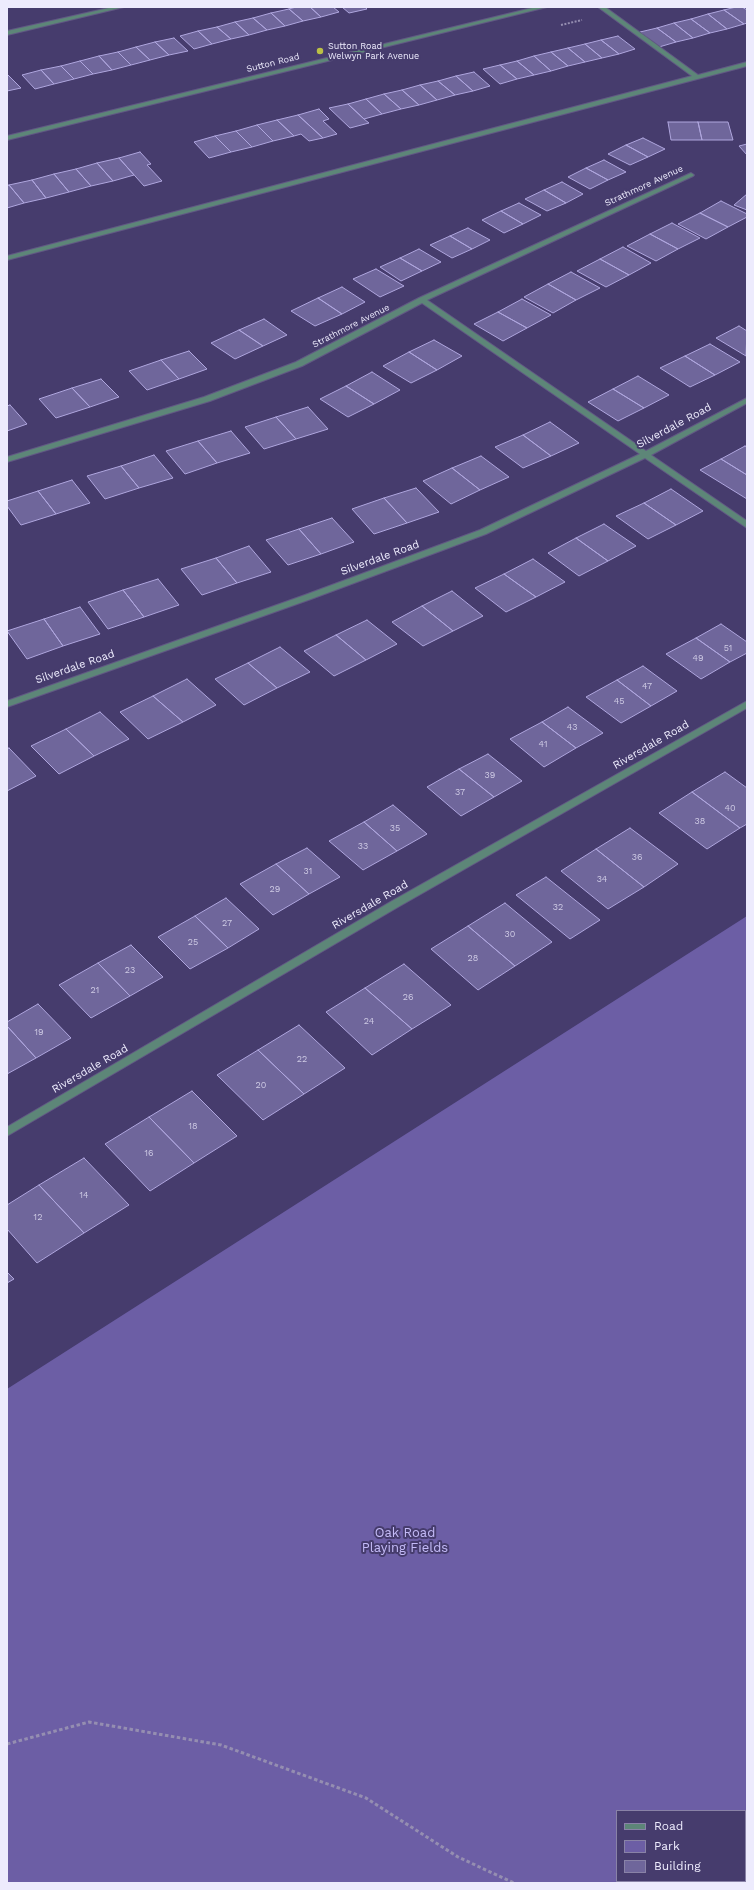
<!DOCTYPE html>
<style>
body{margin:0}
#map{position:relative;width:754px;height:1890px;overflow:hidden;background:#463c6d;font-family:"Work Sans",sans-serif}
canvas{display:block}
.frame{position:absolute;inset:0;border:8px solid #edebfd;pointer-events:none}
.legend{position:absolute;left:616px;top:1810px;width:130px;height:72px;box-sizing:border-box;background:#463c6d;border:1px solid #8982a7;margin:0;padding:5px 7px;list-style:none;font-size:12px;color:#edebfd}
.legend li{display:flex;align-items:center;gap:8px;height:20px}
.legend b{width:20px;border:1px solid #8982a7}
</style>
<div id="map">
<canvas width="754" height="1890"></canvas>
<div class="frame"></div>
<ul class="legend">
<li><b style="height:5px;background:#5d8678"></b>Road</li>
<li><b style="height:11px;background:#6c5ea5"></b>Park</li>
<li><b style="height:11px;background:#6f669b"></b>Building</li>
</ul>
</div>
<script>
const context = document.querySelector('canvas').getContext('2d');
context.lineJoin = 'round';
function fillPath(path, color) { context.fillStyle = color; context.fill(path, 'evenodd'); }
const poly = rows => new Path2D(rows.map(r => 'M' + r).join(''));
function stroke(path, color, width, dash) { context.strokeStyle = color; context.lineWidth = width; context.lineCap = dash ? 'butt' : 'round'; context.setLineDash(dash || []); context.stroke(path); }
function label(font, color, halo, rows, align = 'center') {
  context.font = font + ' "Work Sans",sans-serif'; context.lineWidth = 4; context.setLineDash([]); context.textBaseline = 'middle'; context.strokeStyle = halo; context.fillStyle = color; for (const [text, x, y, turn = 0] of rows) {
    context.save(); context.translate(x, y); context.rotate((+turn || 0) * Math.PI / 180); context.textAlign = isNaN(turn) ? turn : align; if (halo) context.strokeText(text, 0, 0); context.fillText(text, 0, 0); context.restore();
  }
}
fillPath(poly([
 [747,916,747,1883,7,1883,7,1389],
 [617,1811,745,1811,745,1881,617,1881]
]), '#6c5ea5');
const building = poly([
 [296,7,310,7,321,17,303,21,289,9,296,7],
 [310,7,333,7,339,12,321,17,310,7],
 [342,7,365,7,367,9,349,13,342,7],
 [736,7,742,7,747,10,747,23,744,24,724,10,736,7],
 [289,9,303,21,285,26,271,13,289,9],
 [724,10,744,24,727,29,708,14,724,10],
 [271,13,285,26,267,30,253,18,271,13],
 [708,14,727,29,710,33,691,19,708,14],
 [253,18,267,30,249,35,235,22,253,18],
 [691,19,710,33,693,38,674,23,691,19],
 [235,22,249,35,231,39,217,27,235,22],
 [674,23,693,38,676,42,657,28,674,23],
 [217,27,231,39,212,44,198,31,217,27],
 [657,28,676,42,659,47,640,32,657,28],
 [198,31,212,44,194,49,180,36,198,31],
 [618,36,635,49,619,54,601,40,618,36],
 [174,38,188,51,169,55,155,42,174,38],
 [601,40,619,54,602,58,585,44,601,40],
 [155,42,169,55,150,60,136,47,155,42],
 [585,44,602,58,585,62,568,48,585,44],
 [136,47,150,60,131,65,118,52,136,47],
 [568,48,585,62,568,66,551,52,568,48],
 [118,52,131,65,112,70,99,56,118,52],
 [551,52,568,66,551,71,534,56,551,52],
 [99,56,112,70,93,74,80,61,99,56],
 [534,56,551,71,534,75,517,61,534,56],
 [80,61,93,74,74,79,61,66,80,61],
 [517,61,534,75,517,79,500,65,517,61],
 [500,65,517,79,500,84,483,69,500,65],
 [61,66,74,79,54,84,41,70,61,66],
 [41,70,54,84,35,89,22,75,41,70],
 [474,72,490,86,473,91,456,76,474,72],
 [7,75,8,75,21,88,7,91,7,75],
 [456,76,473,91,455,95,438,81,456,76],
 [438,81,455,95,437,100,420,85,438,81],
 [420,85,437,100,419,105,402,90,420,85],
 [402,90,419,105,401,109,384,94,402,90],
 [384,94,401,109,382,114,366,99,384,94],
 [366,99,382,114,364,119,348,104,366,99],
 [348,104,364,119,369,123,350,128,329,108,348,104],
 [319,109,329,119,323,121,337,134,323,138,298,115,319,109],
 [298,115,323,138,309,141,301,134,294,136,277,120,298,115],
 [277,120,294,136,273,141,257,125,277,120],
 [668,122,698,122,702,140,671,140,668,122],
 [698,122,728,122,733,140,702,140,698,122],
 [257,125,273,141,252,147,236,131,257,125],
 [236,131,252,147,231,152,215,136,236,131],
 [215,136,231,152,209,158,194,142,215,136],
 [643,138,665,149,648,157,626,145,643,138],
 [747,144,747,155,739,146,747,144],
 [626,145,648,157,630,165,608,154,626,145],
 [140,152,151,164,147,165,162,181,144,186,119,158,140,152],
 [119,158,134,175,113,181,97,163,119,158],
 [604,160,626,172,608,180,586,168,604,160],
 [97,163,113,181,91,186,76,169,97,163],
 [586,168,608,180,590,189,568,177,586,168],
 [76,169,91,186,69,192,54,174,76,169],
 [54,174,69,192,46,198,32,180,54,174],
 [32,180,46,198,24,203,9,185,32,180],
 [562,182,583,194,566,203,544,190,562,182],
 [9,185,24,203,7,208,7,186,9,185],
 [544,190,566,203,547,211,525,199,544,190],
 [747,194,747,210,734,205,747,194],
 [721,201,747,214,747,217,728,227,700,213,721,201],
 [519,203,541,215,523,224,501,211,519,203],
 [501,211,523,224,504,233,482,220,501,211],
 [700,213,728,227,706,239,678,224,700,213],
 [672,223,700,238,678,249,650,234,672,223],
 [468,228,490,240,472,249,450,236,468,228],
 [650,234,678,249,656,261,627,246,650,234],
 [450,236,472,249,452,258,430,245,450,236],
 [623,247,651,263,629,275,600,259,623,247],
 [419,249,441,262,422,271,400,258,419,249],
 [400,258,422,271,401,281,380,267,400,258],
 [600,259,629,275,606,287,577,271,600,259],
 [376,269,404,286,380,297,353,279,376,269],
 [571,272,600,288,576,300,548,284,571,272],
 [548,284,576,300,553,313,524,297,548,284],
 [342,287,365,302,342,314,318,298,342,287],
 [318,298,342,314,315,326,291,311,318,298],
 [522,299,551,315,527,328,498,312,522,299],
 [498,312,527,328,503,341,474,324,498,312],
 [264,319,287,335,263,346,239,330,264,319],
 [739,326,747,331,746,356,716,338,739,326],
 [239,330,263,346,235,359,211,343,239,330],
 [434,340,462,356,437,370,409,352,434,340],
 [710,344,740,362,715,375,685,356,710,344],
 [189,351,207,369,179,379,161,360,189,351],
 [409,352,437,370,411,383,383,366,409,352],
 [685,356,715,375,690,387,660,368,685,356],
 [161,360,179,379,147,390,129,371,161,360],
 [372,372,400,390,374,404,346,386,372,372],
 [638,376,669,395,644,408,613,389,638,376],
 [101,379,119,397,90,407,72,388,101,379],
 [346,386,374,404,348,417,320,399,346,386],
 [72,388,90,407,56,418,39,399,72,388],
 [613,389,644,408,618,421,588,402,613,389],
 [10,405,27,424,7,431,7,406,10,405],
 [308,407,328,429,296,439,276,417,308,407],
 [276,417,296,439,264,449,245,427,276,417],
 [550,422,579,443,551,456,523,435,550,422],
 [231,431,250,453,217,463,198,441,231,431],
 [523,435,551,456,523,468,495,447,523,435],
 [198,441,217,463,185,474,166,451,198,441],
 [745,446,747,447,747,475,721,459,745,446],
 [154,455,173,478,139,488,121,466,154,455],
 [481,456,509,477,480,490,452,468,481,456],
 [721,459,747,475,747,499,700,470,721,459],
 [121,466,139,488,105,499,87,476,121,466],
 [452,468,480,490,451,504,423,481,452,468],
 [72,480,90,503,56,514,38,491,72,480],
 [416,488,439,512,407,523,384,498,416,488],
 [671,489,703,511,676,525,644,503,671,489],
 [38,491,56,514,21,525,7,506,7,501,38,491],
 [384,498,407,523,374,534,352,509,384,498],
 [644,503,676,525,648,539,616,516,644,503],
 [332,518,354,542,321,554,299,529,332,518],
 [604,524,636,546,608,561,576,538,604,524],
 [299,529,321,554,288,565,266,540,299,529],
 [576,538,608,561,579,576,548,553,576,538],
 [249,546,271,572,237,583,216,558,249,546],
 [216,558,237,583,202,595,181,569,216,558],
 [533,559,565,582,536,597,504,574,533,559],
 [504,574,536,597,506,612,475,588,504,574],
 [158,579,179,605,144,617,123,590,158,579],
 [123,590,144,617,108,629,88,602,123,590],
 [452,591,483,616,453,631,422,606,452,591],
 [422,606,453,631,423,646,392,622,422,606],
 [80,607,100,634,63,646,44,619,80,607],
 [44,619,63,646,27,659,7,631,44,619],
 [367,620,397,644,366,660,336,635,367,620],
 [721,624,747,642,747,653,730,662,696,638,721,624],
 [336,635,366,660,334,676,304,651,336,635],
 [696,638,730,662,701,679,666,654,696,638],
 [280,647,310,672,277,688,248,663,280,647],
 [248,663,277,688,244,705,215,679,248,663],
 [643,666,677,691,651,706,617,680,643,666],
 [187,679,216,705,183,722,153,696,187,679],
 [617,680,651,706,621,723,586,697,617,680],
 [153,696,183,722,148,739,120,712,153,696],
 [568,707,603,733,576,748,542,722,568,707],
 [100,712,129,739,94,756,66,729,100,712],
 [542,722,576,748,544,767,510,739,542,722],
 [66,729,94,756,59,774,31,746,66,729],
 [9,748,36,776,7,791,7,749,9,748],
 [488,754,522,781,494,797,459,769,488,754],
 [459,769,494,797,461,816,427,787,459,769],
 [725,772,747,788,747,824,740,828,692,792,725,772],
 [692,792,740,828,707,849,659,813,692,792],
 [393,805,427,834,397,851,364,822,393,805],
 [364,822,397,851,363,870,329,841,364,822],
 [630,828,678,864,644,887,596,849,630,828],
 [307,848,340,877,309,894,276,864,307,848],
 [596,849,644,887,608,909,561,871,596,849],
 [276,864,309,894,273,915,240,884,276,864],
 [546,877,600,920,570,939,516,895,546,877],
 [226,898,259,929,228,948,195,916,226,898],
 [505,903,552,942,515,966,468,926,505,903],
 [195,916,228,948,190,969,158,937,195,916],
 [468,926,515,966,478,990,431,949,468,926],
 [131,945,163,977,130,996,98,963,131,945],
 [98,963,130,996,91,1018,59,985,98,963],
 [404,964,451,1005,412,1029,365,988,404,964],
 [365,988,412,1029,372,1055,326,1012,365,988],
 [38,1004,71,1038,36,1058,7,1026,7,1022,38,1004],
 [299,1025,345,1068,304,1094,258,1050,299,1025],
 [7,1026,36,1058,7,1074,7,1026],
 [258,1050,304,1094,263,1120,217,1075,258,1050],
 [192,1091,237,1136,194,1163,149,1117,192,1091],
 [149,1117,194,1163,150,1191,105,1144,149,1117],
 [84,1158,129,1205,84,1233,39,1185,84,1158],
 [39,1185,84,1233,37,1263,7,1229,7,1205,39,1185],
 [7,1272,14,1279,7,1283,7,1272]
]);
fillPath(building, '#6f669b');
stroke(building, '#afa6de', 1);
const minor = poly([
 [113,7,124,7,7,35,7,31,113,7],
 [536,7,547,7,7,140,7,136,536,7],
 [598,7,605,7,698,75,747,62,747,66,7,260,7,256,692,76,598,7],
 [691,173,694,175,693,176,427,300,646,451,747,398,747,403,651,455,747,521,747,528,645,458,486,534,311,599,7,707,7,701,305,595,480,530,640,454,422,303,302,366,210,401,7,462,7,457,204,397,296,362,419,298,691,173],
 [747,701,747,708,398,907,7,1136,7,1127,392,901,747,701]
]);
stroke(minor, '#615884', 2);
stroke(poly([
 [561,25,582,20]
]), '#958eb1', 2, [2, 1.5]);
stroke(poly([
 [7,1744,89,1722,221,1745,366,1798,458,1857,514,1883]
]), '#958eb1', 3, [3.5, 2.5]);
fillPath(minor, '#5d8678');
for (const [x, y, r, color] of [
 [320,51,4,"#bbc045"]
]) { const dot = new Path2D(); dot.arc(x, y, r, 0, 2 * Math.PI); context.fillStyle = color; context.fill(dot); stroke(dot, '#463c6d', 1.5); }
label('9px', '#edebfd', '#463c6d', [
 ["Sutton Road",328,46],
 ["Welwyn Park Avenue",328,56]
], 'left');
label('9px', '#edebfd', '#463c6d', [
 ["Sutton Road",273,63,-14],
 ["Strathmore Avenue",644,186,-25],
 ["Strathmore Avenue",351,326,-27]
]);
label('9px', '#cecae4', null, [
 ["51",728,648],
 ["49",698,658],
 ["47",647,686],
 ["45",619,701],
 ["43",572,727],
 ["41",543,744],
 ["39",490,775],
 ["37",460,792],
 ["40",730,808],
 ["38",700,821],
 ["35",395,828],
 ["33",363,846],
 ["36",637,857],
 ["31",308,871],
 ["34",602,879],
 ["29",275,889],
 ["32",558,907],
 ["27",227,923],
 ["30",510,934],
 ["25",193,942],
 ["28",473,958],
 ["23",130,970],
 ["21",95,990],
 ["26",408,997],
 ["24",369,1021],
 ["19",39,1032],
 ["22",302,1059],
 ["20",261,1085],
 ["18",193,1126],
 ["16",149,1153],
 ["14",84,1195],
 ["12",38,1217]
]);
label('11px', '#edebfd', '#463c6d', [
 ["Silverdale Road",674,426,-28],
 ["Silverdale Road",380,558,-20],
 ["Silverdale Road",75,667,-19],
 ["Riversdale Road",651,745,-30],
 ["Riversdale Road",370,905,-30],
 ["Riversdale Road",90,1069,-30]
]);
label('13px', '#c4bbf7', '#463c6d', [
 ["Oak Road",405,1533],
 ["Playing Fields",405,1548]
]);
</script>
